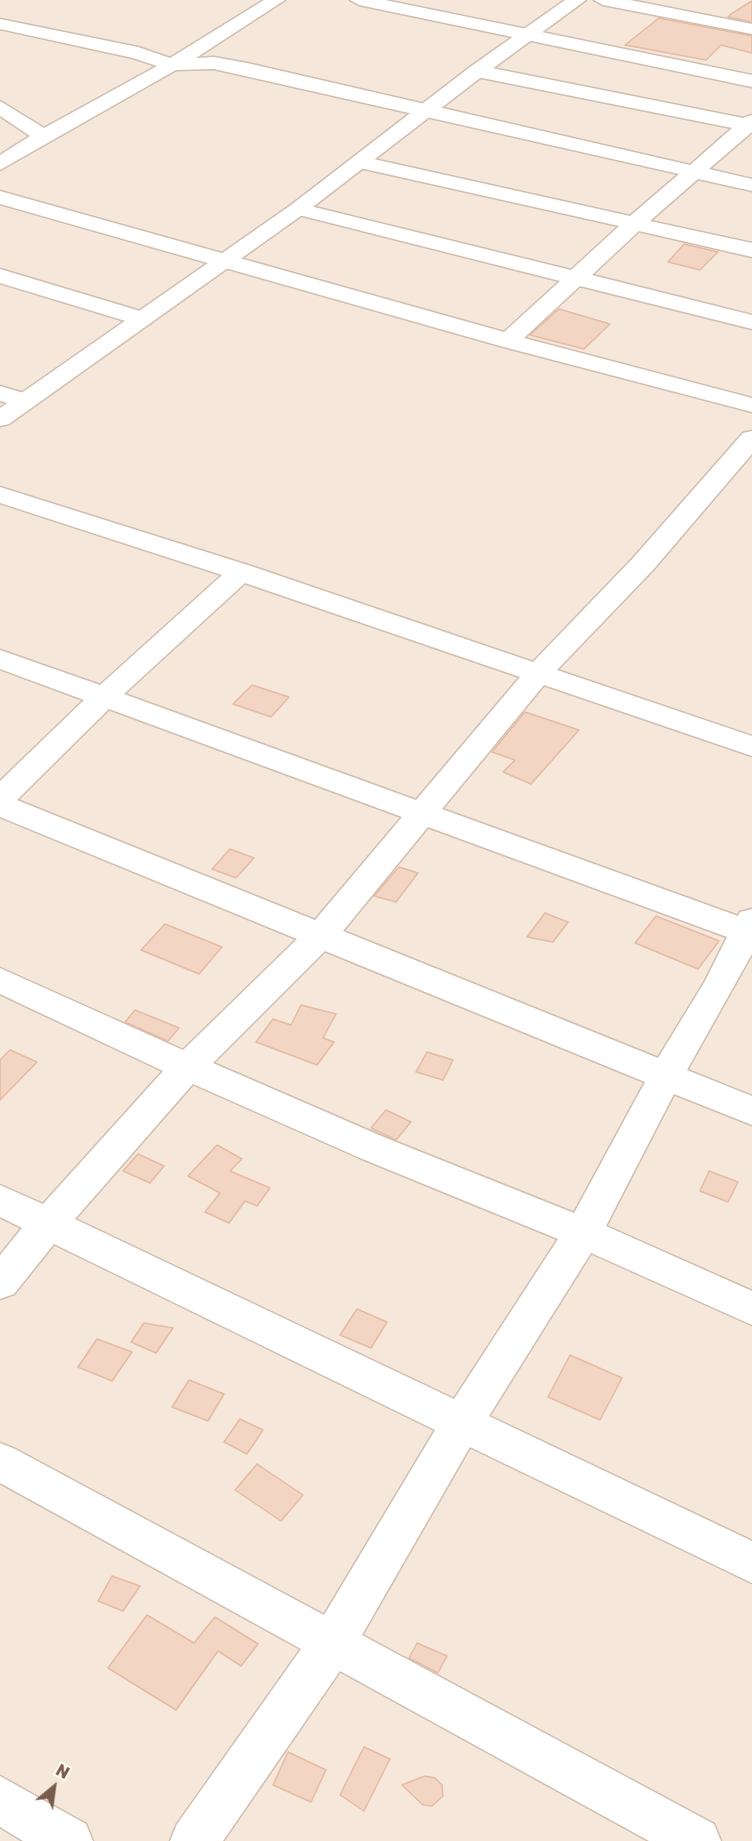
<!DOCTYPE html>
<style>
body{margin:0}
#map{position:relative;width:752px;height:1841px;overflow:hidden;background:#fdf6ec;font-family:"Golos Text",sans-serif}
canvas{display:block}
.north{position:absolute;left:24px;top:1757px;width:60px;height:60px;-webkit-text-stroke:4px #fffaf3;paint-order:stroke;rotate:29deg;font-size:16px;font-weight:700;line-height:24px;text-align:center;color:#7a5c4d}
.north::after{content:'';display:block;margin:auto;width:21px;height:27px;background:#7a5c4d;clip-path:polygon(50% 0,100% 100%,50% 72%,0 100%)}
</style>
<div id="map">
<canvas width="752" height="1841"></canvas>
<div class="north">N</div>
</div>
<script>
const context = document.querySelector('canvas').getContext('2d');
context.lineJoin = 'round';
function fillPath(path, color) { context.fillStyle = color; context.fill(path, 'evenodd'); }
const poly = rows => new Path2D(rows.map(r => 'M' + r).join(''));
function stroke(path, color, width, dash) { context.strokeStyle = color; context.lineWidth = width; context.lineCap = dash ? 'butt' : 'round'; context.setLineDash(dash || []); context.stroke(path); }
fillPath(poly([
 [0,0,752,0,752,1841,0,1841]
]), '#f5e8da');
const building = poly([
 [752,1,752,22,728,17,731,14,752,1],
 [659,18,752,36,752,53,721,45,706,60,625,45,659,18],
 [684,244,718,252,700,270,668,262,684,244],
 [559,309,610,324,584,349,530,335,559,309],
 [252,685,289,697,271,717,233,704,252,685],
 [525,712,579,730,531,784,503,772,515,760,492,752,525,712],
 [230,849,254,858,236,878,212,869,230,849],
 [399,867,418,873,396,902,374,896,399,867],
 [545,913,568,922,553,942,527,937,545,913],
 [656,916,719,941,698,969,635,943,656,916],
 [165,924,222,947,199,974,141,950,165,924],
 [301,1005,336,1014,323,1038,334,1042,317,1065,256,1042,273,1019,291,1025,301,1005],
 [135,1010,179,1028,168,1041,125,1022,135,1010],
 [10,1050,37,1062,0,1100,0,1060,10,1050],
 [427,1052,453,1060,443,1080,416,1072,427,1052],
 [386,1110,411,1122,396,1140,371,1128,386,1110],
 [217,1145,242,1159,230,1171,270,1188,257,1206,245,1201,229,1223,205,1212,220,1193,188,1176,217,1145],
 [138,1154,164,1166,150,1183,123,1171,138,1154],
 [709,1171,738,1182,728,1202,700,1191,709,1171],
 [357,1309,387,1322,371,1348,340,1335,357,1309],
 [144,1323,173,1328,156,1353,131,1342,144,1323],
 [97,1339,132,1352,112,1381,78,1367,97,1339],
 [570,1355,622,1378,600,1420,548,1397,570,1355],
 [189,1380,224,1394,208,1421,172,1407,189,1380],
 [240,1419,263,1430,247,1454,224,1442,240,1419],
 [257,1464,303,1495,281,1521,235,1490,257,1464],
 [112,1576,140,1586,123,1611,98,1601,112,1576],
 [147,1615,194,1643,215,1617,258,1644,241,1666,218,1651,176,1710,108,1668,147,1615],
 [417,1643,447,1656,438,1673,409,1658,417,1643],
 [364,1747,390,1759,364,1811,340,1795,364,1747],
 [288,1752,326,1770,311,1802,273,1785,288,1752],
 [425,1776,435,1778,442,1785,443,1796,432,1806,423,1805,402,1785,425,1776]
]);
fillPath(building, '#f3d5c3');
stroke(building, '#e6bba3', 1.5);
const minor = poly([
 [264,0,285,0,196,58,214,57,247,63,690,165,732,128,477,77,468,71,477,65,743,118,752,115,752,132,709,169,752,179,752,191,698,179,650,221,752,243,752,257,639,231,592,275,752,315,752,329,580,286,524,338,752,398,752,412,500,346,0,204,0,191,504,332,560,281,291,213,287,209,291,205,298,203,571,270,619,226,360,168,353,166,350,162,353,158,360,156,630,216,679,174,214,69,176,70,0,170,0,155,30,136,0,116,0,101,44,128,157,66,133,58,0,29,0,19,138,47,170,58,264,0],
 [350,0,385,0,752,75,752,87,359,5,350,0],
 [594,0,630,0,752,24,752,34,603,5,594,0],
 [0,269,150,314,153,319,150,324,142,326,0,283,0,269],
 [0,386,34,396,37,401,34,406,25,408,0,401,0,386],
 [752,431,752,454,653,570,557,670,752,736,752,756,544,685,442,809,738,916,740,912,752,909,752,954,687,1070,752,1096,752,1125,674,1094,606,1226,752,1291,752,1325,591,1253,489,1416,752,1541,752,1583,470,1447,362,1635,714,1824,721,1841,649,1841,340,1671,223,1841,170,1841,177,1824,301,1649,0,1483,0,1443,15,1449,324,1615,435,1430,54,1244,14,1294,0,1299,0,1255,22,1228,0,1217,0,1185,43,1204,163,1071,0,994,0,968,183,1050,297,939,0,817,0,781,84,700,0,669,0,650,100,685,222,575,0,503,0,487,251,566,533,662,633,558,743,433,752,431],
 [245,583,520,677,416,800,124,694,245,583],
 [109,709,402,817,315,920,17,800,109,709],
 [428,827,727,937,705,981,658,1058,343,931,428,827],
 [325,951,645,1082,574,1213,386,1138,213,1063,325,951],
 [193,1084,360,1158,558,1239,454,1399,75,1219,193,1084],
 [0,1776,86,1824,93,1841,23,1841,0,1827,0,1776]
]);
const tertiary = poly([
 [565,0,586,0,484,75,305,213,9,424,0,426,0,408,291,205,470,67,565,0]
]);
stroke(minor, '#d1beb0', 3);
stroke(tertiary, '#d1beb0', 3);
fillPath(minor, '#fff');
fillPath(tertiary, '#fff');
</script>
